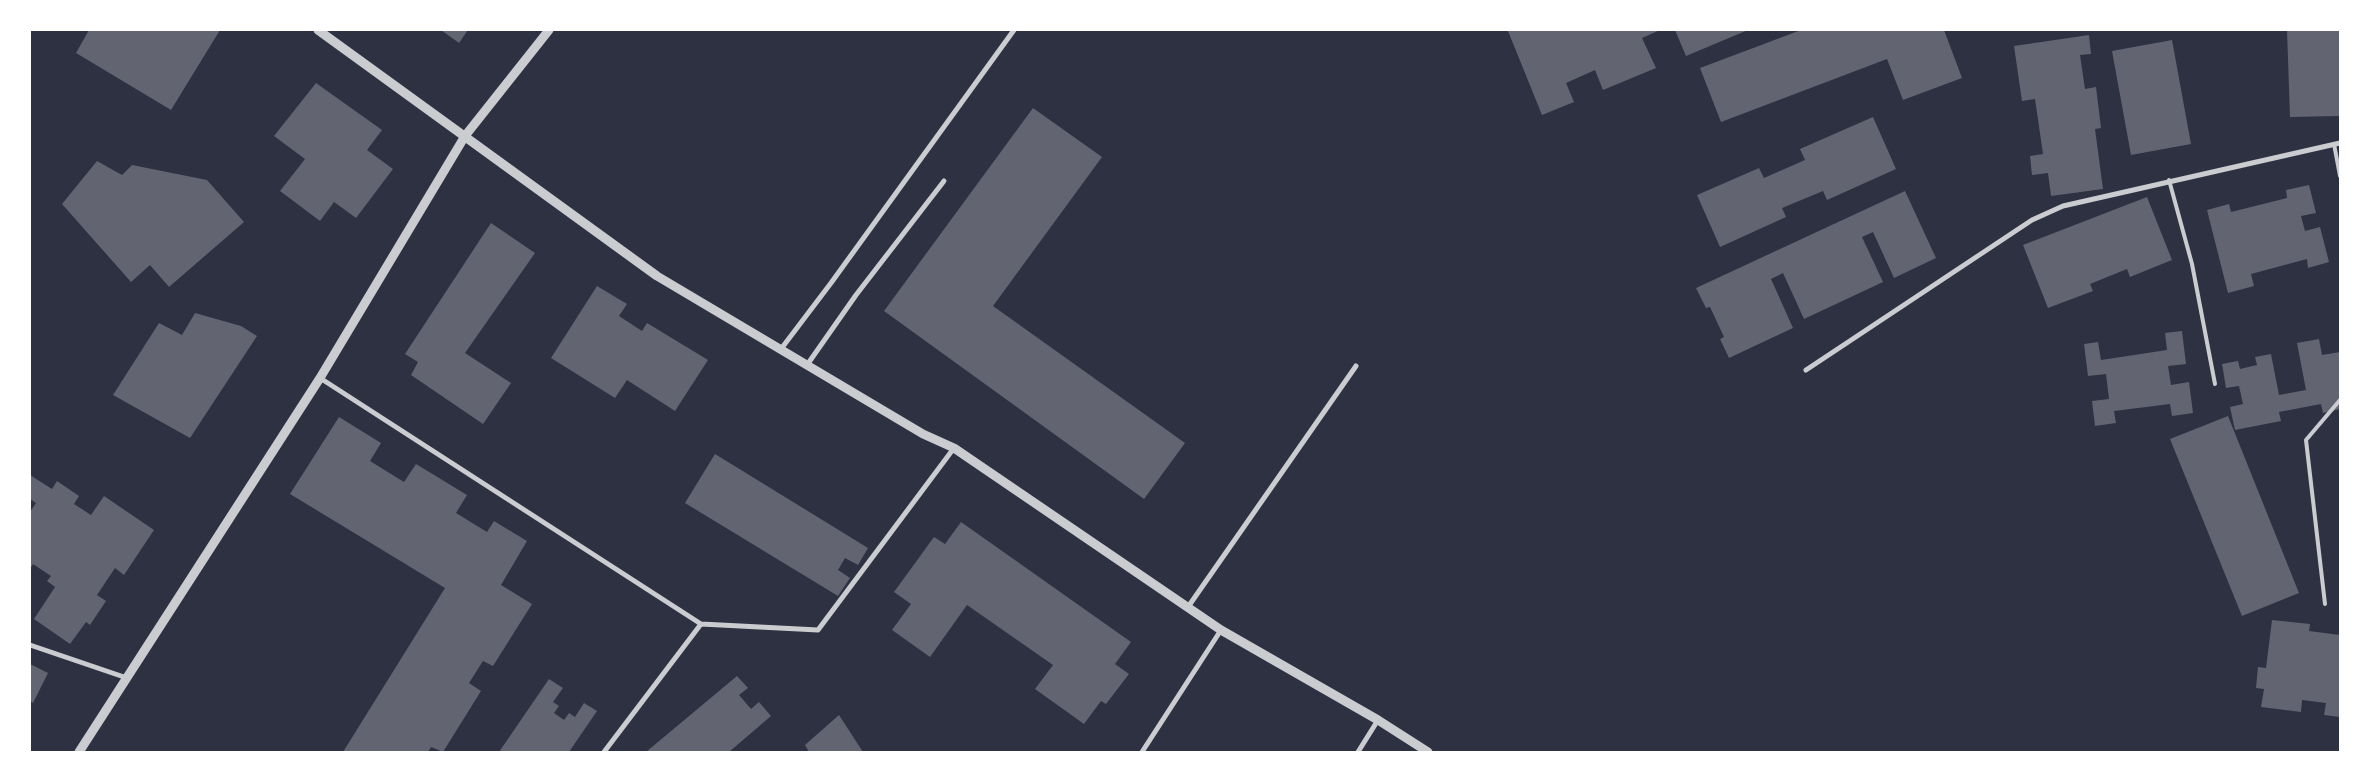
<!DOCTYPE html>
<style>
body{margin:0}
#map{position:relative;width:2370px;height:782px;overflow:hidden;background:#2d3142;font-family:Barlow,sans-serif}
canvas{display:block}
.frame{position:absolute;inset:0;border:31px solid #fff;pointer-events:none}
</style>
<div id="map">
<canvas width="2370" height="782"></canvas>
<div class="frame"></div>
</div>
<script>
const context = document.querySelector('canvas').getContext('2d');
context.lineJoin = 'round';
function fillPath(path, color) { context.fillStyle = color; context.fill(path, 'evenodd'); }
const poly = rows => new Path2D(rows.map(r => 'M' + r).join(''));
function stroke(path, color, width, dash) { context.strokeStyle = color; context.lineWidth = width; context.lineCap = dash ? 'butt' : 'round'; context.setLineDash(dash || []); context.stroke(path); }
fillPath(poly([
 [89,30,220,30,171,110,76,53],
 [441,30,468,30,459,43],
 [1511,30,1660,30,1642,38,1656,68,1603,90,1595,70,1566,83,1574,102,1542,115,1508,31],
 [1675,30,1748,30,1686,56],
 [1801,30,1944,30,1962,78,1903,100,1887,59,1721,122,1700,68],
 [2287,30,2340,30,2340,116,2290,117],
 [2089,35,2091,54,2080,55,2085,89,2096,87,2101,128,2095,129,2103,189,2051,196,2048,173,2032,175,2030,156,2043,154,2035,99,2022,101,2014,46],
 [2172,40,2191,144,2131,155,2112,51],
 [316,83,382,130,367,150,393,169,356,218,334,202,320,221,280,191,305,159,274,136],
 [1033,108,1102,157,993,306,1185,443,1144,499,884,311],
 [1873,117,1896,169,1827,200,1823,191,1782,208,1786,217,1720,247,1697,195,1759,168,1764,178,1805,160,1800,149],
 [97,161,122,175,132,165,207,180,244,222,169,287,150,265,131,282,62,204],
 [2309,185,2316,213,2301,216,2305,231,2320,227,2329,262,2308,268,2307,259,2251,274,2254,286,2228,293,2207,210,2229,204,2231,212,2287,198,2286,190],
 [1905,191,1936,258,1894,278,1873,232,1862,237,1883,282,1804,319,1783,273,1771,279,1793,328,1729,358,1720,339,1724,337,1710,307,1706,308,1696,288],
 [2147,197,2172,260,2130,277,2127,269,2090,284,2093,291,2048,308,2023,245],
 [491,223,535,253,465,353,511,383,483,424,411,375,418,362,405,354],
 [597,286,627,304,619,316,642,331,647,323,708,360,675,411,627,380,615,398,551,358],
 [195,313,241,326,257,336,190,438,113,395,159,323,182,335],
 [2182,331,2186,364,2168,366,2171,385,2189,382,2193,413,2172,416,2170,404,2114,411,2116,423,2095,426,2092,401,2109,399,2106,374,2088,376,2084,344,2098,342,2101,360,2167,350,2165,333],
 [2319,339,2322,355,2340,352,2340,409,2323,413,2321,404,2279,412,2281,421,2235,430,2230,407,2243,404,2239,386,2226,388,2222,364,2238,361,2240,369,2257,365,2255,357,2271,354,2279,395,2306,390,2297,343],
 [2228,416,2299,593,2242,616,2170,439],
 [339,417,381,443,370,461,404,482,416,464,467,495,456,513,487,532,494,521,527,541,501,585,532,604,493,666,483,661,469,683,481,691,443,752,431,747,428,752,343,752,445,588,290,494],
 [715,454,868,548,858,565,845,558,838,570,850,578,838,596,685,503],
 [30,475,52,489,57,481,79,496,74,504,91,515,104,496,154,530,124,575,115,568,97,595,106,601,90,625,86,622,70,644,34,619,55,587,47,581,51,576,33,564,30,569,30,512,36,503,30,499],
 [961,522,1131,642,1115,664,1129,674,1106,704,1101,701,1084,724,1035,689,1053,665,967,605,930,657,892,630,911,604,894,592,934,537,945,544],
 [2272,620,2310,624,2309,631,2340,635,2340,717,2324,715,2326,703,2302,700,2301,712,2261,707,2264,689,2256,688,2258,667,2266,668],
 [30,664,48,673,33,703,30,701],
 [737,676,748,688,739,695,751,709,759,702,771,716,729,752,646,752],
 [549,679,563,688,553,702,559,706,554,713,564,720,569,713,575,717,584,703,597,711,569,752,499,752],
 [839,715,863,752,809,752,805,745]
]), '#626471');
stroke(poly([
 [2334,144,2340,176],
 [2169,180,2192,264,2215,384],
 [2325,604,2306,440,2340,400]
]), '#caccd0', 4);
stroke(poly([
 [781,349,831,283,1014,30],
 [807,365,856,295,944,181],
 [1806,370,2032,220,2063,206,2340,143],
 [320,378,701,624,604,752],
 [1188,607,1356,366],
 [701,624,818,630,954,448],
 [30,645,127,678],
 [1142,752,1221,630],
 [1358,752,1378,720]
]), '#caccd0', 5);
stroke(poly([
 [318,30,657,276,923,434,954,448,1221,630,1378,720,1428,752],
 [79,752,320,378,465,136,549,30]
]), '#caccd0', 9);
</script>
